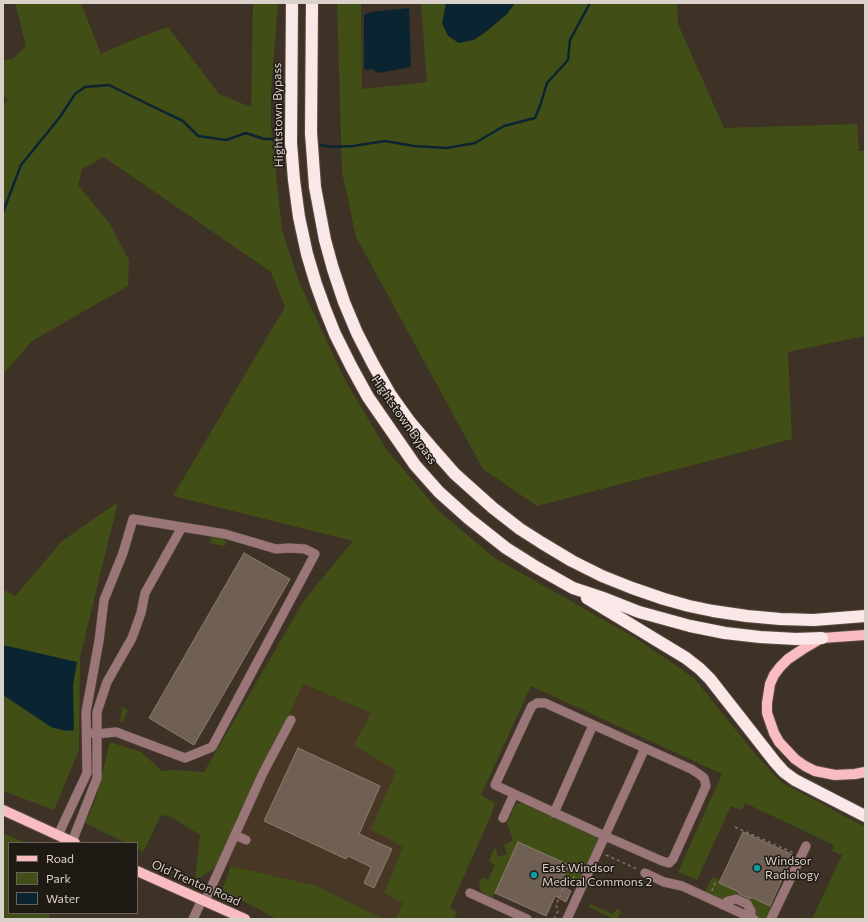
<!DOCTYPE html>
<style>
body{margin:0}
#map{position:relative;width:868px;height:922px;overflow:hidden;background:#3e3125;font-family:Commissioner,sans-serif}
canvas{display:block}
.frame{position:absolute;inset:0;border:4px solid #dad1ca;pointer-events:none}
.legend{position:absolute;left:8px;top:842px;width:130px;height:72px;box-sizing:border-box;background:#201a15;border:1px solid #6a635d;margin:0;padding:5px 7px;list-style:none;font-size:12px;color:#dad1ca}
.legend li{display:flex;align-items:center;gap:8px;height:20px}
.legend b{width:20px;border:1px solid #6a635d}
</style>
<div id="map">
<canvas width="868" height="922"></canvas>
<div class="frame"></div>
<ul class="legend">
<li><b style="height:5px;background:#f9bcc1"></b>Road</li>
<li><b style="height:11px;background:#414f16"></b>Park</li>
<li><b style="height:11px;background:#0b2432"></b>Water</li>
</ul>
</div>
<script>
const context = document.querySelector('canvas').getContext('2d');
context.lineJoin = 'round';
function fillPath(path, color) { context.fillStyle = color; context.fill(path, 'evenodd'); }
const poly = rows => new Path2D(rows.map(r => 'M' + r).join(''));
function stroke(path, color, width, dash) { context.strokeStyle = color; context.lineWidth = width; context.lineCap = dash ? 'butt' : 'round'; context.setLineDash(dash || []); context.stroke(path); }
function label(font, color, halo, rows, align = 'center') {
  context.font = font + ' Commissioner,sans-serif'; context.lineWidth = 3; context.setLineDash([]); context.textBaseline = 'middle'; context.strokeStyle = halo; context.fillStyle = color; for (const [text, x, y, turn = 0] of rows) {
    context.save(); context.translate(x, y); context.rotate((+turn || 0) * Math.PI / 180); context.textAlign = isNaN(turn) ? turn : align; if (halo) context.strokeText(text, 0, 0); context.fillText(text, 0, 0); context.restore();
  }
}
fillPath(poly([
 [302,684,371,713,381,762,396,771,372,829,403,847,384,893,403,903,396,919,384,919,317,886,221,864]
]), '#483725');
fillPath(poly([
 [15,3,81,3,101,54,135,39,168,27,219,94,251,107,253,3,278,3,271,94,271,126,282,230,299,282,345,380,386,449,439,511,493,557,634,637,694,678,752,750,781,782,865,827,865,919,812,919,842,855,832,851,834,845,745,803,742,810,731,806,697,880,678,872,722,774,531,686,481,795,495,803,492,813,450,908,457,912,454,919,396,919,403,903,384,893,403,847,371,829,396,771,354,745,371,713,303,684,221,864,195,881,200,835,171,817,161,815,143,852,137,848,137,843,126,843,85,823,96,798,110,742,141,752,162,771,174,770,204,772,305,599,353,541,173,496,285,307,271,272,104,157,82,169,78,185,110,224,129,260,128,286,32,341,3,374,3,106,8,100,3,96,3,60,13,59,26,46],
 [337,3,361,3,362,89,427,82,421,3,677,3,678,24,724,128,857,124,859,151,865,151,865,336,788,352,792,439,537,506,483,469,356,237,342,172],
 [118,502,80,657,79,750,54,810,3,791,3,589,15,596,62,541],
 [213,535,226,540,225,546,209,543],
 [122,707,128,710,122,723,120,722],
 [529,803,605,836,582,886,574,883,569,886,567,889,560,885,518,843,493,898,483,893,481,891,479,886,480,881,482,877,488,880,495,865,489,861,494,849,496,849,498,857,507,854,504,845,513,840,507,823,516,804],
 [3,833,26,843,9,843,9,913,49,913,49,919,3,919],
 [231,866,317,886,384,919,277,919,222,890],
 [712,877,721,880,739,892,736,899,728,901,703,896],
 [751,897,776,909,771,919,754,919,747,904],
 [590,904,613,914,617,909,619,909,621,912,617,919,612,919,612,918,589,907]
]), '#414f16');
fillPath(poly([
 [446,3,515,3,507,14,487,31,474,40,459,43,448,36,442,23],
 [409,8,411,67,378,73,373,69,366,70,364,68,364,15,371,12],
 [3,645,77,662,73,685,74,730,66,731,51,727,3,695]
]), '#0b2432');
stroke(poly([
 [321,145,332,147,353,146,385,141,414,146,447,148,475,143,504,126,535,118,541,103,547,83,568,60,570,40,590,3],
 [3,212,21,165,60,117,75,94,85,87,109,85,160,110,183,121,198,136,226,140,246,133,264,139,281,139]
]), '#0b2432', 2.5);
const building = poly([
 [244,553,290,579,194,745,149,718,244,553],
 [298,748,380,786,359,834,392,849,374,888,364,883,371,867,348,856,346,859,264,821,298,748],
 [743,832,793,855,770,906,751,897,750,899,739,894,739,892,719,883,743,832],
 [518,842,569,865,560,885,571,891,566,902,555,896,546,916,495,893,518,842]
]);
fillPath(building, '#6f6053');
stroke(building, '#8b7c6e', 1);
const minor = poly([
 [537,703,545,703,691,769,699,774,704,778,706,786,673,859,669,863,662,861,605,836,495,785,528,714,532,706,537,703],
 [92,733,97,734,116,732,185,758,212,747,315,554,305,549,289,548,276,549,225,534,182,527],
 [554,813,593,725],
 [503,818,514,794],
 [58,835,87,773,86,712,99,641,104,600,123,553,133,519,182,527,145,593,141,613,132,638,107,682,97,712,97,778,72,842],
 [235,835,246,840],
 [645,873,664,882,682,886,754,919],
 [470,893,527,919],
 [205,901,263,773,291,720],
 [723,905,728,901,736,899,747,904,751,911,750,917],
 [193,919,202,900],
 [567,919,645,748],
 [771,919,806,846]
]);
const major = poly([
 [865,635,822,638,803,649,788,659,780,667,774,675,770,684,767,703,767,713,774,733,779,742,795,759,805,766,815,771,835,775,855,774,865,772],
 [3,810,75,843],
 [137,871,245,919]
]);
const highway = poly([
 [292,3,291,143,294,180,299,217,307,254,316,284,325,309,335,334,351,366,368,397,415,465,439,492,468,518,506,548,536,567,573,588,606,599,639,612,690,626,725,633,760,637,796,639,822,638],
 [312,3,311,133,315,187,325,240,333,269,344,302,357,333,373,364,390,394,410,422,432,448,455,474,493,508,520,529,542,543,572,561,602,576,632,588,664,599,689,606,713,611,747,616,780,619,814,620,865,616],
 [587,598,686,658,700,669,710,679,775,762,784,772,795,780,865,816]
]);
stroke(minor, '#5a4e43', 10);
stroke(major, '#5a4e43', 12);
stroke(highway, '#5a4e43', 14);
stroke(poly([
 [735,827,794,853],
 [606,855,637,869],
 [712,891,712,890,716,881],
 [554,919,558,911,556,905,566,882,573,879,578,867,581,868]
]), '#81756b', 1.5, [3, 3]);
stroke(minor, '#9b7679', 9);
stroke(major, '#f9bcc1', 10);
stroke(highway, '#fae7e8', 12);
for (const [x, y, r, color] of [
 [757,868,4,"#0f9aa8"],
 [534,875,4,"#0f9aa8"]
]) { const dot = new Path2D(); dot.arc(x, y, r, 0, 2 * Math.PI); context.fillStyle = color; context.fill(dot); stroke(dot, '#201a15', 1.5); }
label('12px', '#dad1ca', '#201a15', [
 ["Hightstown Bypass",278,115,-91],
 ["Hightstown Bypass",404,420,55],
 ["Old Trenton Road",196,883,24]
]);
label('12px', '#dad1ca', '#201a15', [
 ["Windsor",765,861],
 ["Radiology",765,875],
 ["East Windsor",542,868],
 ["Medical Commons 2",542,882]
], 'left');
</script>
